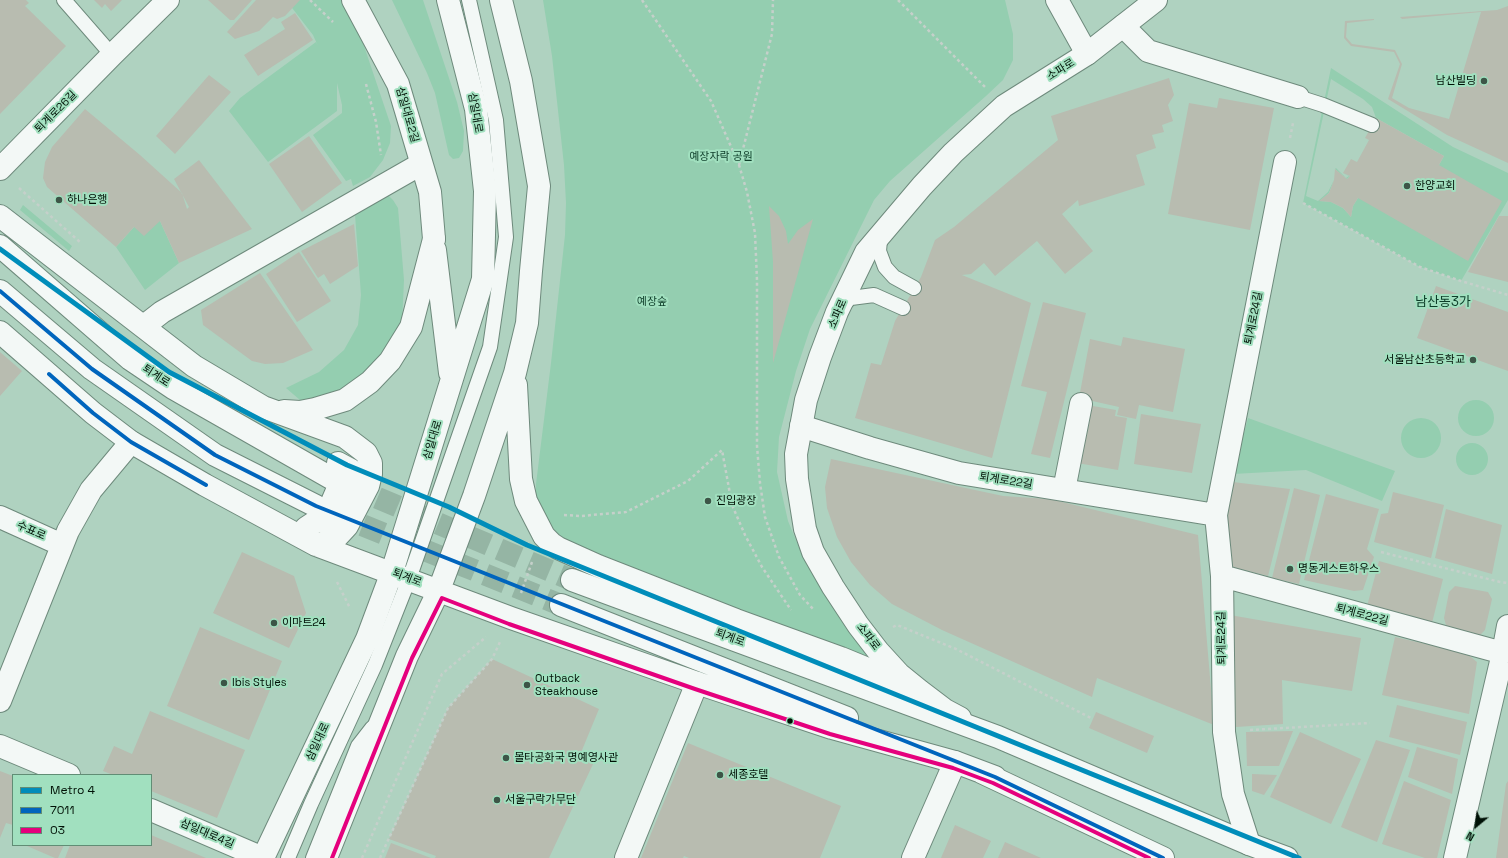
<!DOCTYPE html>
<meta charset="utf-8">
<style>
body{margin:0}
#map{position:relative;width:1508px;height:858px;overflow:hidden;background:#afd2c0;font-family:"Space Grotesk",sans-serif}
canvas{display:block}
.legend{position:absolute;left:12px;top:774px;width:140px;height:72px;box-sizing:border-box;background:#a1e0bf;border:1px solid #618d75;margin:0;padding:5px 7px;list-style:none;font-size:12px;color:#001106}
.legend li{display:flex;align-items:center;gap:8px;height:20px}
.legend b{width:20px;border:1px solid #618d75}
.north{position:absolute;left:1456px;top:806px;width:40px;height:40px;-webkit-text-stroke:3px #a1e0bf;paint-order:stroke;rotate:209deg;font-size:11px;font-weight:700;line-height:16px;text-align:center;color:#001106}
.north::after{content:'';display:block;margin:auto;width:14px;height:18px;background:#001106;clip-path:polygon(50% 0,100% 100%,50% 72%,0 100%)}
</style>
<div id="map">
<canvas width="1508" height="858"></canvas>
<ul class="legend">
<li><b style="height:5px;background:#008dba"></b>Metro 4</li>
<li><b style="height:5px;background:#0065bd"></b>7011</li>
<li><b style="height:5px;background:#e5007d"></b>03</li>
</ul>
<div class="north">N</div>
</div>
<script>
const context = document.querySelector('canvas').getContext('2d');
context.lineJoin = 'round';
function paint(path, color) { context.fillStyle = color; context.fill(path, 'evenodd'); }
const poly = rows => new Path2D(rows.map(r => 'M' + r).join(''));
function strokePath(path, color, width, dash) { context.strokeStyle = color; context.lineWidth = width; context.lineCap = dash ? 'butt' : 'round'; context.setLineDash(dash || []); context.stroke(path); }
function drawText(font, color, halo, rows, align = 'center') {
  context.font = font + ' "Space Grotesk","Noto Sans KR",sans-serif'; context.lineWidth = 4; context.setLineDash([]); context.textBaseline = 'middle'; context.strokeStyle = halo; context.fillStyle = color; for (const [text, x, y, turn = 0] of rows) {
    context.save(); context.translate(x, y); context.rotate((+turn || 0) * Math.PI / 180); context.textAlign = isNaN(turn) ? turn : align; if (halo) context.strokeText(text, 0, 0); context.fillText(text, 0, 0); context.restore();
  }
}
const green = poly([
 [286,0,342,0,361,37,391,126,390,143,383,160,370,177,353,186,351,179,346,181,313,135,342,113,342,105,337,83,337,111,268,162,229,111,240,98,316,42,318,46,313,35],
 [392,0,423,0,457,102,464,131,463,151,459,158,453,159,449,155,435,93,427,73],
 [543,0,1005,0,1013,34,1013,60,1003,80,986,96,890,181,874,200,810,329,796,371,779,437,777,472,788,521,801,552,807,565,846,628,875,661,780,629,558,541,536,499,536,484,551,363,565,235,566,203,564,165,552,56],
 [1331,68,1453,147,1508,173,1508,200,1461,281,1420,267,1303,203],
 [1331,79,1363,99,1372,107,1376,118,1365,138,1376,118,1444,156,1439,165,1358,198,1353,206,1351,217,1343,208,1331,202,1320,201,1329,193,1334,180,1335,169,1347,179,1350,176,1343,173,1349,176,1346,178,1336,168,1335,169,1334,180,1328,192,1318,201,1306,196],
 [387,194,393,200,398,208,404,280,402,323,393,348,357,386,315,402,300,400,286,388,319,372,344,350,358,325,361,295,354,201],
 [23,205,72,246,69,251,20,210],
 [160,221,179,263,145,290,116,247,134,227],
 '1458 418a18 18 0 1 1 36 0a18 18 0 1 1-36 0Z',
 '1401 438a20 20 0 1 1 40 0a20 20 0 1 1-40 0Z',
 [1248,418,1395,471,1382,501,1306,470,1233,474],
 '1456 459a16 16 0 1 1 32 0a16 16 0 1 1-32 0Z'
]);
const building = poly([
 [0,0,26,0,29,3,25,6,66,46,0,114],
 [94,0,122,0,111,11,105,4,102,8],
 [208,0,252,0,234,20,230,20],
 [256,0,300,0,285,16,277,19,273,17,259,31,235,39,227,32],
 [1508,6,1508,163,1447,135,1388,99,1400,64,1394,52,1351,46,1344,38,1345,21,1374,19,1374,20,1347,23,1346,37,1352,44,1395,50,1402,64,1392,98,1409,108,1449,119,1481,12,1402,19,1400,17,1497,10],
 [295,13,313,40,258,76,244,55,285,29,281,22],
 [209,75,231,92,175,154,156,136],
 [1169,78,1174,95,1168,105,1173,121,1162,125,1164,132,1152,135,1156,148,1136,155,1145,185,1079,206,1078,200,1062,214,1093,251,1065,274,1037,241,995,276,984,263,971,274,962,275,952,271,1031,303,992,458,855,418,871,363,881,365,895,321,921,277,935,240,954,227,1058,140,1051,116],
 [1219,98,1274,108,1250,230,1168,214,1189,103,1217,108],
 [85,109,140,155,182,193,187,209,189,207,174,179,199,160,252,229,179,263,160,221,144,236,134,227,116,247,47,187,43,178,45,162,52,147],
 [1376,118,1444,156,1439,165,1502,201,1468,261,1358,198,1353,206,1351,217,1343,208,1331,202,1319,201,1329,193,1334,180,1335,169,1347,179,1350,176,1343,173,1351,159,1357,162,1369,140,1365,138],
 [309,136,342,183,302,212,269,164],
 [769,206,779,216,786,231,788,244,798,230,813,219,773,363,773,262],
 [1499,216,1508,216,1508,282,1468,272],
 [354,224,358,266,330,284,324,274,318,278,301,251],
 [299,252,331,301,297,322,266,274],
 [260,273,313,350,283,363,265,364,252,361,203,325,201,310],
 [1436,286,1508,312,1508,371,1417,338],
 [1043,302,1086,313,1050,458,1031,454,1047,392,1021,386],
 [1123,337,1185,349,1173,412,1139,405,1136,419,1117,415,1119,407,1079,398,1090,339,1121,346],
 [0,352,22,371,0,396],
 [1087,405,1116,410,1115,416,1127,418,1118,470,1077,463],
 [1141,414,1201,424,1192,473,1134,464],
 [831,459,1003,496,1050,499,1198,535,1214,725,1097,678,1092,697,942,630,892,604,870,585,851,562,837,537,827,508,825,487],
 [1233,482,1290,489,1268,576,1228,566,1223,529],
 [1294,488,1320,495,1299,584,1272,578],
 [1393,492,1444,505,1431,558,1374,542,1381,514,1388,513],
 [1326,494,1379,509,1367,549,1374,557,1363,590,1354,591,1304,580],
 [1446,509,1502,525,1492,574,1435,558],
 [242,552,294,576,306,613,289,648,213,613],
 [1379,561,1443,579,1431,627,1366,610],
 [1455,586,1488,592,1492,599,1485,630,1479,636,1447,629,1444,618,1449,592],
 [1230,615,1361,638,1352,691,1282,680,1283,724,1236,727,1232,691],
 [200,627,282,661,249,740,167,706],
 [1395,637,1466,653,1477,662,1469,714,1382,695],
 [492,659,599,709,580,755,594,762,549,858,435,858,436,856,389,839,448,708],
 [1397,705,1467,722,1460,755,1389,737],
 [150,711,245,750,217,818,151,791,151,775,113,775,103,771,114,746,132,754],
 [1096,712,1154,736,1147,753,1089,728],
 [1293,731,1279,766,1247,766,1246,732],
 [1300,732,1361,759,1331,824,1270,797],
 [1376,740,1410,750,1377,842,1341,827],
 [688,743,841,806,820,858,689,858,684,856,683,858,641,858],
 [1417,747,1458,759,1452,794,1408,777],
 [0,771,13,776,13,825,6,823,0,838],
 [1252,774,1277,775,1264,795,1252,791],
 [1404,781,1451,800,1437,858,1425,858,1382,844],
 [1508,781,1508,858,1496,858,1506,784],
 [955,825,991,841,983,858,941,858],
 [151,835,206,858,65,858,70,845,151,845],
 [1005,842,1041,858,998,858],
 [391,843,431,858,385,858],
 [27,845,64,845,58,858,55,858,27,846]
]);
const primaryTunnel = poly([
 [347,485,572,580],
 [332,513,561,605]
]);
const path = poly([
 [310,0,333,22],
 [642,0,711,101,739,165,747,192,755,233,757,280,757,446,760,483,765,517,779,557,800,595,814,610],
 [898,0,985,87],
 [366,84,376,122,381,155],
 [1290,138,1293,123],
 [739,165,772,34,773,0],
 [19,188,81,243],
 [1303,203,1420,267,1461,281,1508,295],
 [564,515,581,516,626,512,688,481,722,450,732,505,745,535,762,567,791,610],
 [1381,552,1500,582,1508,583],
 [337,582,350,608],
 [521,593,532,562],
 [893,627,897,625,956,649,1093,719],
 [1250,730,1370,723],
 [362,858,442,674,486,637],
 [380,858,448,708,492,659,500,642]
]);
const lane = poly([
 [64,0,112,55],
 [1298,97,1323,105,1372,125],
 [882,236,880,240,879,251,885,267,894,277,914,288],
 [841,308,847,301,851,298,874,295,903,308],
 [288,858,311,804,375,665,409,579,490,347,506,237,496,120,469,0],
 [313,858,358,746,372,728]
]);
const street = poly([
 [1057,0,1087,54],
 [1123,26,1148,51,1298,97],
 [0,169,112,55,168,0],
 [144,326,162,312,421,164],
 [801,426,870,448,959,473,1216,515],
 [354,479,355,476,351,470,338,463,343,467,345,472,326,516,321,518,306,528,320,519,324,522,325,522,327,523,336,520,354,479],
 [1064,490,1081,404],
 [0,517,62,545],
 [1222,576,1503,653],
 [0,701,68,531,91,490,131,442],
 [1249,844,1233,794,1224,732,1222,576,1216,515,1285,162],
 [626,858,697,683],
 [913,858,955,762],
 [1455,858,1503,653,1508,626]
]);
const secondary = poly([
 [353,0,398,84,430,192,434,239],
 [960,718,945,710,920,691,899,674,878,651,858,625,833,587,813,552,805,529,797,479,796,454,806,400,820,357,837,312,866,252,922,186,953,153,1004,106,1087,54,1156,0],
 [0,746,69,775],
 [151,810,263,858]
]);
const primary = poly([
 [0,216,194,366,263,407,345,437,366,453,371,463,371,474,368,486,355,511,347,526,335,539,316,545],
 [0,246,130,359,173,388,331,478],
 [435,250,450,373],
 [0,291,92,369,215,455,316,506],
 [0,332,93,413,131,442,205,485,316,545,511,618,697,683,832,728,955,762,995,777],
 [516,385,521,479,526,501,544,536,552,544,558,548,598,566,736,620,841,658,875,672,917,695],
 [284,411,300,412,315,409,345,400,370,382,390,361,411,327,434,239],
 [572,580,998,737,1249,844,1287,858],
 [561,605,847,718],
 [981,772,1163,858],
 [263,858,367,639,392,572,483,279,485,191,476,109,448,0],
 [326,858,407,656,439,590,474,496,515,373,527,323,531,271,539,186,521,81,501,0]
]);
const bus1 = poly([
 [0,291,92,369,215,455,316,506,995,777,1163,858],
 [49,374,93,413,131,442,206,485]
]);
const bus2 = poly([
 [332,858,412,658,442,598,509,624,695,689,830,734,953,768,993,783,1149,858]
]);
const metro1 = poly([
 [0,249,169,372,347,465,449,507,527,545,1299,858]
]);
const markers = [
 [1484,81,4,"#3d5547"],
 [1407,186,4,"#3d5547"],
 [59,200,4,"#3d5547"],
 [1473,360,4,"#3d5547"],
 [708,501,4,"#3d5547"],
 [1290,569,4,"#3d5547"],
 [274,623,4,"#3d5547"],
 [224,683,4,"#3d5547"],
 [527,685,4,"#3d5547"],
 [790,721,3.5,"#001106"],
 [506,758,4,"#3d5547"],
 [720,775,4,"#3d5547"],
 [497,800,4,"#3d5547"]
];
const streetNames = [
 ["소파로",1061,70,-32],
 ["퇴계로26길",56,112,-45],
 ["삼일대로",475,113,80],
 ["삼일대로2길",407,115,74],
 ["소파로",838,314,-67],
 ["퇴계로24길",1254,318,-79],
 ["퇴계로",156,376,33],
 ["삼일대로",433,440,-73],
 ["퇴계로22길",1006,481,9],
 ["수표로",31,531,24],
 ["퇴계로",407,578,21],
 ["퇴계로22길",1362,615,15],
 ["소파로",868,637,53],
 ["퇴계로",730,638,20],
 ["퇴계로24길",1222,638,-91],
 ["삼일대로",318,742,-65],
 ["삼일대로4길",207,834,23]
];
const poiNames = [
 ["남산빌딩",1476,81,"right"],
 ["한양교회",1415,186],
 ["하나은행",67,200],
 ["서울남산초등학교",1465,360,"right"],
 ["진입광장",716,501],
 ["명동게스트하우스",1298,569],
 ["이마트24",282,623],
 ["Outback",535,679],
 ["Steakhouse",535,692],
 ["Ibis Styles",232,683],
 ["몰타공화국 명예영사관",514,758],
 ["세종호텔",728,775],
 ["서울구락가무단",505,800]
];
const parkNames = [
 ["예장자락 공원",721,157],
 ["예장숲",652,302]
];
const quarterNames = [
 ["남산동3가",1443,302]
];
paint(green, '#94ceb0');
paint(building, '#b8bcb0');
strokePath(primaryTunnel, '#95b5a4', 22, [22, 11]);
strokePath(lane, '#6e8a7c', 16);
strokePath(street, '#6e8a7c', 24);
strokePath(secondary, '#6e8a7c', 24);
strokePath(primary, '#6e8a7c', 24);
strokePath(path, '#c5d0ca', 2.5, [3, 3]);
strokePath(lane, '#f3f8f6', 14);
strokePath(street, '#f3f8f6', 22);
strokePath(secondary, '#f3f8f6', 22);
strokePath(primary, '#f3f8f6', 22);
strokePath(bus1, '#0065bd', 4);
strokePath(bus2, '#e5007d', 4);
strokePath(metro1, '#008dba', 5);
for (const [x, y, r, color] of markers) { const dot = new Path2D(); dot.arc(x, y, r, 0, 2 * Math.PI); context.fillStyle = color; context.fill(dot); strokePath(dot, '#a1e0bf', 1.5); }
drawText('11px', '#001106', '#a1e0bf', streetNames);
drawText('11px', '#001106', '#a1e0bf', poiNames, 'left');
drawText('11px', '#0e3d29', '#a1e0bf', parkNames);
drawText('13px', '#0c3d28', '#a1e0bf', quarterNames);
</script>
